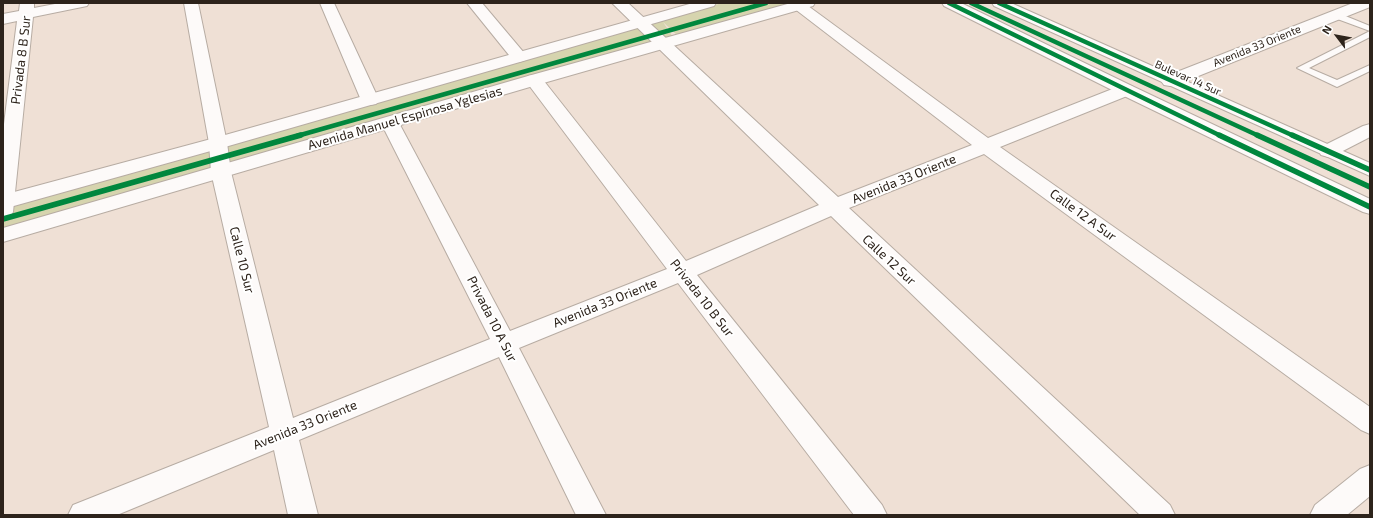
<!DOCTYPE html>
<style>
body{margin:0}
#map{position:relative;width:1373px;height:518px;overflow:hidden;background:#efe0d5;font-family:"Exo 2",sans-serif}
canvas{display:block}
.frame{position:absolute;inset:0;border:4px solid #2d231b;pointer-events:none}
.north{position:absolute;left:1317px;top:16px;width:40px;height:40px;-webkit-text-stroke:3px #fff;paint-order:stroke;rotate:302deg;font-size:11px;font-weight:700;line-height:16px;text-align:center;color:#2d231b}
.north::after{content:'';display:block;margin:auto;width:14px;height:18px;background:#2d231b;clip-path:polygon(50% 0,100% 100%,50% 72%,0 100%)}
</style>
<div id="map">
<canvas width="1373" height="518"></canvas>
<div class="frame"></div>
<div class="north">N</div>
</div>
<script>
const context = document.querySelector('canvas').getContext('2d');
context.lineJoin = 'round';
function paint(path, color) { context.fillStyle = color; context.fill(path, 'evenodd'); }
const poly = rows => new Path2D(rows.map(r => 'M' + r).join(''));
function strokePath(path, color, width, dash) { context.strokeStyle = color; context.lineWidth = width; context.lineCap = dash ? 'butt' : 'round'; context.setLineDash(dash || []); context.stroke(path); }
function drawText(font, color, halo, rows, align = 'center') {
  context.font = font + ' "Exo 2",sans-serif'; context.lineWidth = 4; context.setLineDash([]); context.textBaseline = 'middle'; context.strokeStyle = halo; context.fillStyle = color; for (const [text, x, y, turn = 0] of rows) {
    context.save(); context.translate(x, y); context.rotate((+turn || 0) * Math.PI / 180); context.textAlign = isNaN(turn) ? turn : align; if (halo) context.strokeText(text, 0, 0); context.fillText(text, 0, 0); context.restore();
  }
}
const green = poly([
 [722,3,790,3,678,36,663,22,673,37,3,228,3,208]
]);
const service = poly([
 [1332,13,1338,13,1370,26,1370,37,1309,68,1337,80,1370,65,1370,71,1337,87,1297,68,1370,31,1332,17,1331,15,1332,13]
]);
const minor = poly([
 [20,3,34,3,34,8,60,3,89,3,87,6,33,17,13,212,10,217,3,219,3,132,17,21,3,24,3,14,19,11,20,3],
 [184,3,198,3,227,143,231,172,293,418,490,339,381,123,384,119,390,118,396,119,399,123,510,331,667,269,528,84,525,80,528,76,534,75,540,76,686,261,819,205,612,3,628,3,838,197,972,145,791,6,793,3,804,3,988,138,1120,86,1126,85,1132,86,1135,90,1132,94,1000,147,1370,407,1370,434,1361,430,984,154,849,208,1170,505,1175,515,1140,515,831,216,697,275,882,505,887,515,854,515,678,283,519,348,606,515,576,515,499,357,299,440,318,515,288,515,274,450,117,515,68,515,73,505,269,427,211,172,209,143,184,3],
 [320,3,334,3,379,100,376,104,370,105,364,104,361,100,320,3],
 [467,3,482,3,525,54,527,57,525,60,519,62,513,60,467,3],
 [1353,3,1370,3,1370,7,1176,85,1170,86,1164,85,1161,81,1164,77,1353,3],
 [1370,124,1370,137,1335,155,1328,157,1321,155,1319,151,1321,147,1363,126,1370,124],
 [1370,465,1370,496,1347,515,1310,515,1315,505,1360,469,1370,465]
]);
const secondary = poly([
 [693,3,716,3,714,6,225,147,3,209,3,195,211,139,693,3],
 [791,3,815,3,813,6,540,84,3,242,3,228,528,76,791,3],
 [942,3,961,3,1132,86,1370,199,1370,214,1363,212,1120,94,944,6,942,3],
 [992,3,1011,3,1370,163,1370,176,994,6,992,3]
]);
const cyclewayFar1 = poly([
 [949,3,1221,136],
 [971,3,1259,136],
 [999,3,1294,136],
 [297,136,766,3]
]);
const cycleway = poly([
 [1219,135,1370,207],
 [1257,135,1370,187],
 [1292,135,1370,170],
 [3,219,301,135]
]);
const farStreetnames = [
 ["Avenida 33 Oriente",1257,46,-22],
 ["Bulevar 14 Sur",1188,78,24]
];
const streetNames = [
 ["Privada 8 B Sur",21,60,-83],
 ["Avenida Manuel Espinosa Yglesias",405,118,-16],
 ["Avenida 33 Oriente",904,179,-22],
 ["Calle 12 A Sur",1083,215,36],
 ["Calle 10 Sur",242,260,76],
 ["Calle 12 Sur",889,260,43],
 ["Privada 10 B Sur",702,298,52],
 ["Avenida 33 Oriente",605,303,-22],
 ["Privada 10 A Sur",492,319,63],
 ["Avenida 33 Oriente",305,425,-22]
];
paint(green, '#d6d4ae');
strokePath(service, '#b7aca3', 2);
strokePath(minor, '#b7aca3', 2);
strokePath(secondary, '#b7aca3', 2);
paint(service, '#fdfaf9');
paint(minor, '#fdfaf9');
paint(secondary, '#fdfaf9');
strokePath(cyclewayFar1, '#00873e', 4.5);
strokePath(cycleway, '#00873e', 5.5);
drawText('11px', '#2d231b', '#fff', farStreetnames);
drawText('13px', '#2d231b', '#fff', streetNames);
</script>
